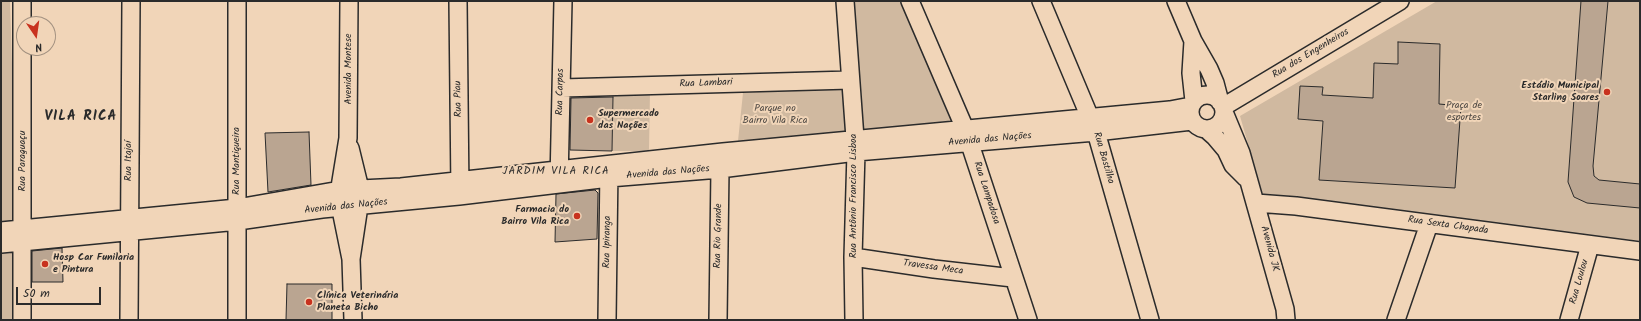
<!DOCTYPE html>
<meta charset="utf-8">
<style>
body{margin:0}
#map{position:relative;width:1641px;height:321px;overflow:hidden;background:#f1d5b8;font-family:Kalam,sans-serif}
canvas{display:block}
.frame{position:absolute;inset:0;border:2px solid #2b2b2b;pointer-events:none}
.north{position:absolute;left:16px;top:16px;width:40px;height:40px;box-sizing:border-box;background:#f1d5b8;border:1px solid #a29180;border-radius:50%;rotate:167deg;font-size:11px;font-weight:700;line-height:16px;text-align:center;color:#2b2b2b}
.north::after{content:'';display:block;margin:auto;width:14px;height:18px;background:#c8321e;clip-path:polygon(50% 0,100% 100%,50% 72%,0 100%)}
.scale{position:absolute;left:16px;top:287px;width:85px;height:18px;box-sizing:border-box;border:2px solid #2b2b2b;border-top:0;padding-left:5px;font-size:12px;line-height:14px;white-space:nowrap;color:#2b2b2b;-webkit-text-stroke:3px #f1d5b8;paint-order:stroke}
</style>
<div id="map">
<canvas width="1641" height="321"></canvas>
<div class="frame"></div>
<div class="north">N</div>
<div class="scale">50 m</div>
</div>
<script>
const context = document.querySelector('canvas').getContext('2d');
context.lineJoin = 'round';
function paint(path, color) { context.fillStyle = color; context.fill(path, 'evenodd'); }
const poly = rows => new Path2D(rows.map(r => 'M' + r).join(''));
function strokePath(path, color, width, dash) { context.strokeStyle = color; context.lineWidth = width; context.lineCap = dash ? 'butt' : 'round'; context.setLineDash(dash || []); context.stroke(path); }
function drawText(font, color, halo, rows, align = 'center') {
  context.font = font + ' Kalam,sans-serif'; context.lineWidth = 4; context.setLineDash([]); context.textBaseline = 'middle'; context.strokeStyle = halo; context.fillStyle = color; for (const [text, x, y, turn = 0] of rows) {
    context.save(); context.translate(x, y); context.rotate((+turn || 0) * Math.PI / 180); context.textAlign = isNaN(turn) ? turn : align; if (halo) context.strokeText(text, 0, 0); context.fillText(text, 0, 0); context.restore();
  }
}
const green = poly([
 [1,1,10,1,17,224,1,226],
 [853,1,900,1,954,123,860,132],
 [1437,1,1640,1,1640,241,1263,196,1240,116],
 [844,86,847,132,738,141,743,93],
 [613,91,650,92,649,151,612,151],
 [16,248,15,320,1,320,1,250]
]);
const building = poly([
 [1581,1,1608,1,1593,166,1594,176,1599,180,1640,184,1640,208,1587,203,1574,197,1568,182,1581,1],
 [1398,42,1440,44,1439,104,1461,106,1455,188,1319,180,1323,121,1298,119,1300,86,1323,87,1322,95,1373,98,1374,63,1398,64,1398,42],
 [613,97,612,151,570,150,571,98,613,97],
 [309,132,311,185,268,192,265,133,309,132],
 [595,190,598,193,597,239,555,242,556,194,595,190],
 [62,248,63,282,32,282,32,251,62,248],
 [287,284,332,284,332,320,286,320,287,284]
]);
const minor = poly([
 [22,1,22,320],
 [237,1,237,320],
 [349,1,348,138,340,187,339,200,351,259],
 [458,1,460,193],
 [845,1,856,152,853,257,854,320],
 [910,1,965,129,1028,320],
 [1041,1,1096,132,1150,320],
 [1176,1,1193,41,1209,69,1215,83,1220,102],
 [1193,41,1191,73,1194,101],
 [562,88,850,80],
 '1190 112a17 17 0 1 1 34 0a17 17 0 1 1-34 0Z',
 [1223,107,1400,1],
 [1224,112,1241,153,1285,309,1286,320],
 [1206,129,1215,137,1226,150,1233,165,1246,178],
 [350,148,360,189,359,206,351,259,353,320],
 [559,181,563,1],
 [1256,203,1296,206,1640,251],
 [1,231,237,208,340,190,401,187,723,152,1170,110,1191,106],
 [1,244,238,221,322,209,459,196,609,178,720,169,856,152,1096,132,1192,121],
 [853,257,934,269,1013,278],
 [129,320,131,1],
 [607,320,609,168],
 [718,320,720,169,722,158],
 [1396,320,1429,224],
 [1569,320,1590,245]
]);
const markers = [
 [1607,92,4,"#c8321e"],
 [590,120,4,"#c8321e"],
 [577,216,4,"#c8321e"],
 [45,264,4,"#c8321e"],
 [309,302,4,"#c8321e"]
];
const streetNames = [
 ["Rua dos Engenheiros",1311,54,-31],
 ["Avenida Montese",349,69,-90],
 ["Rua Lambari",706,84,-2],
 ["Rua Carpas",561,92,-89],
 ["Rua Piau",459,99,-91],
 ["Avenida das Nações",990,140,-5],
 ["Rua Bastilha",1103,158,74],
 ["Rua Paraguaçu",23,161,-90],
 ["Rua Itajaí",129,161,-90],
 ["Rua Mantiqueira",237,161,-90],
 ["Avenida das Nações",668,173,-5],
 ["Rua Lampadosa",986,193,72],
 ["Rua Antônio Francisco Lisboa",854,196,-90],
 ["Avenida das Nações",346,207,-6],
 ["Rua Sexta Chapada",1448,226,8],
 ["Rua Rio Grande",719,236,-89],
 ["Rua Ipiranga",608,242,-89],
 ["Avenida JK",1269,249,75],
 ["Travessa Meca",933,268,8],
 ["Rua Loulou",1580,282,-74]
];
const poiNames = [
 ["Estádio Municipal",1599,86,"right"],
 ["Starling Soares",1599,98,"right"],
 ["Supermercado",598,114],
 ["das Nações",598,126],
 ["Farmacia do",569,210,"right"],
 ["Bairro Vila Rica",569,222,"right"],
 ["Hosp Car Funilaria",53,258],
 ["e Pintura",53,270],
 ["Clínica Veterinária",317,296],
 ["Planeta Bicho",317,308]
];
const parkNames = [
 ["Praça de",1464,106],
 ["esportes",1464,118],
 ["Parque no",775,109],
 ["Bairro Vila Rica",775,121]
];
const neighbourhoodNames = [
 ["JARDIM VILA RICA",556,172]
];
const districtNames = [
 ["VILA RICA",81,118]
];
paint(green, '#d0b9a0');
paint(building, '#baa591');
strokePath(building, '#2b2b2b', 1);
strokePath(minor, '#2b2b2b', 20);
strokePath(minor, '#f1d5b8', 17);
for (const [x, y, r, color] of markers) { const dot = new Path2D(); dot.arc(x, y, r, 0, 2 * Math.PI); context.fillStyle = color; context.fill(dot); strokePath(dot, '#f1d5b8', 1.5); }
drawText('10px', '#2b2b2b', '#f1d5b8', streetNames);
drawText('bold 10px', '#2b2b2b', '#f1d5b8', poiNames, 'left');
drawText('10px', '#4c4742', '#f1d5b8', parkNames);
context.letterSpacing = '1px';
drawText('11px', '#2b2b2b', '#f1d5b8', neighbourhoodNames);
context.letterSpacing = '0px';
context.letterSpacing = '1px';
drawText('bold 14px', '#2b2b2b', '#f1d5b8', districtNames);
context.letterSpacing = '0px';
</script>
